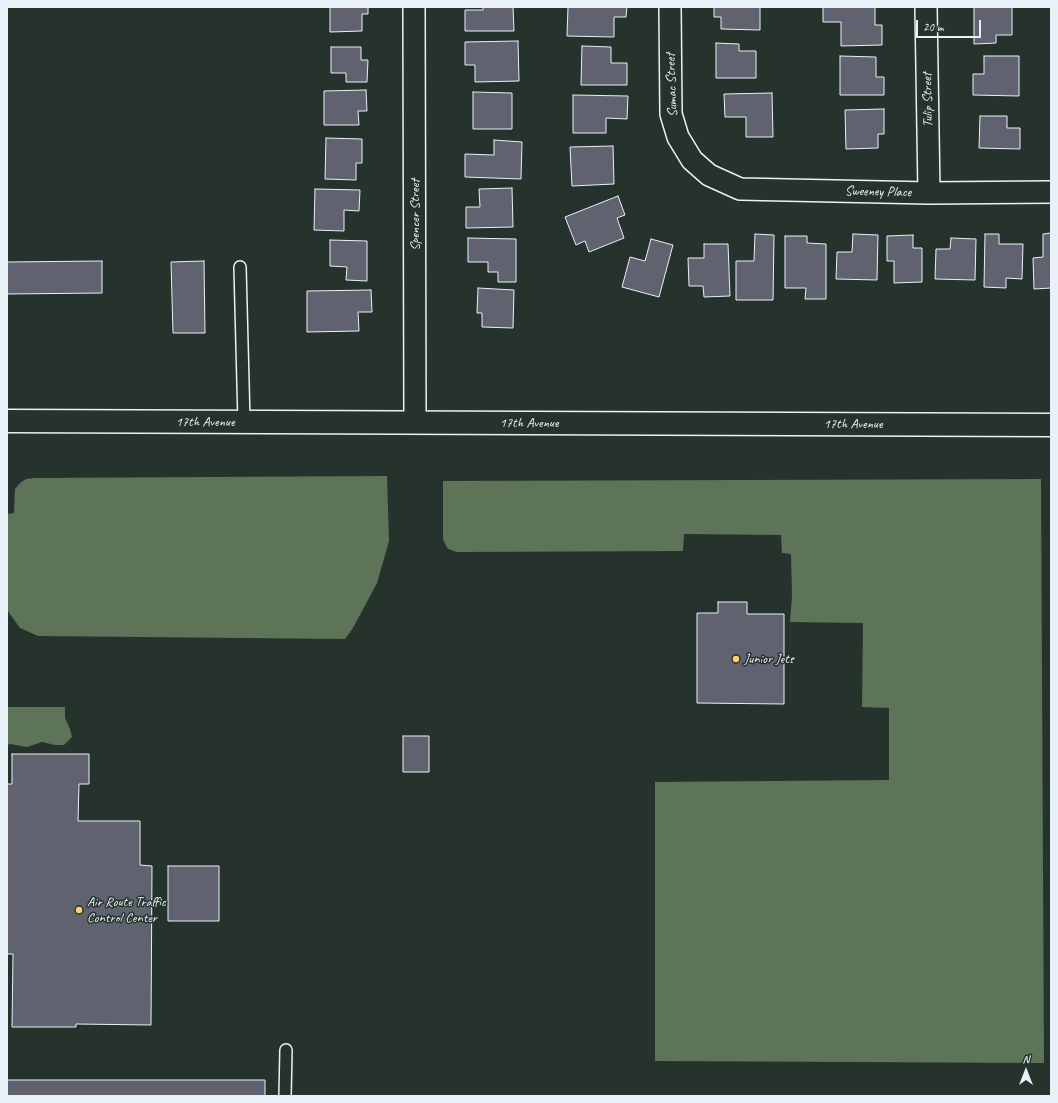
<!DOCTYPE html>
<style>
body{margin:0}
#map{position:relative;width:1058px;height:1103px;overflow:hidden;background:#26332d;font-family:Caveat,sans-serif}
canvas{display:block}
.frame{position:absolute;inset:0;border:8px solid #e8f1f8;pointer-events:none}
.north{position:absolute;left:1006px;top:1051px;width:40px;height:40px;-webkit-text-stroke:3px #26332d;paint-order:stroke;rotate:0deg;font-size:11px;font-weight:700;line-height:16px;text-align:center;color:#e8f1f8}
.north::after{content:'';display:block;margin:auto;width:14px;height:18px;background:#e8f1f8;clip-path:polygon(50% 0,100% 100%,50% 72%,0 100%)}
.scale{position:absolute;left:916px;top:20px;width:65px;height:18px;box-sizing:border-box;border:2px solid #e8f1f8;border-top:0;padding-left:5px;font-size:12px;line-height:14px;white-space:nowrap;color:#e8f1f8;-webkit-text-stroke:3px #26332d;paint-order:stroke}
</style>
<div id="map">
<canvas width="1058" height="1103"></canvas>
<div class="frame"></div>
<div class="north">N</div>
<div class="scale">20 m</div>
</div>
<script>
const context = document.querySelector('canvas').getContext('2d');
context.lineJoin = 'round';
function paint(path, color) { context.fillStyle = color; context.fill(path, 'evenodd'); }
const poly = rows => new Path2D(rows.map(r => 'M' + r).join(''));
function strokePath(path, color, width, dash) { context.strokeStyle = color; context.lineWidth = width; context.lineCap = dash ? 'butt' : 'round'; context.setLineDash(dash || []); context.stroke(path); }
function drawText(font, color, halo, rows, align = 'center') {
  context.font = font + ' Caveat,sans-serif'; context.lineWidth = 3; context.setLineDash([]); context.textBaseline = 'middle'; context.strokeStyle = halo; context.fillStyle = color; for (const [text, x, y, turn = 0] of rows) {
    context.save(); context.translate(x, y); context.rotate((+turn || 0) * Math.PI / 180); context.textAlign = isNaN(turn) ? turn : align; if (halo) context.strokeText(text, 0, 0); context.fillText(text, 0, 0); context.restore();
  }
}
const green = poly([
 [387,476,389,541,377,583,353,628,345,639,38,636,20,628,7,610,7,514,14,513,15,489,20,483,26,479,34,478],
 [1041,479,1044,1063,655,1061,655,782,889,780,889,708,862,707,863,623,790,622,792,596,791,554,782,553,781,535,684,534,683,551,457,552,448,549,445,544,443,539,443,481],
 [7,707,65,707,65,718,70,729,72,737,64,745,55,745,42,742,27,747,10,744,7,745]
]);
const building = poly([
 [330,7,368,7,368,14,362,14,362,31,330,32,330,7],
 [483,7,513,7,514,31,465,31,465,10,483,10,483,7],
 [568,7,627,7,626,17,614,17,614,37,567,36,568,7],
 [714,7,760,7,760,30,721,29,721,17,714,17,714,7],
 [823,7,875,7,875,25,882,25,882,45,841,46,841,22,823,22,823,7],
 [974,7,1012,7,1012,35,996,35,996,43,974,44,974,7],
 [518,41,519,81,475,82,475,65,465,65,465,42,518,41],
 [716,43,739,44,739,51,756,51,756,78,716,78,716,43],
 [582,46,611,47,611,63,627,63,627,85,581,85,582,46],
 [331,47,361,47,361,60,368,60,367,82,346,82,346,73,331,73,331,47],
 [840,56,876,57,876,77,884,77,884,95,840,95,840,56],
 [984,56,1019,56,1019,96,973,95,973,74,984,74,984,56],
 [366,90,367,111,358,111,359,125,324,125,324,91,366,90],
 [473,92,512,93,512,129,473,129,473,92],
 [772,93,773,137,746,137,746,117,725,117,724,94,772,93],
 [573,95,628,96,627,119,606,118,606,133,573,133,573,95],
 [884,109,884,134,878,134,878,148,846,149,845,110,884,109],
 [980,116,1007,116,1007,128,1020,128,1020,149,979,148,980,116],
 [326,138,362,139,362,163,356,163,356,180,325,179,326,138],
 [494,140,522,142,521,179,465,177,465,154,494,155,494,140],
 [613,146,614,184,572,186,570,147,613,146],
 [512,188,513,227,466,228,466,207,480,207,479,189,512,188],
 [315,189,360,190,359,211,344,210,344,231,314,230,315,189],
 [618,196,625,215,617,218,624,238,589,252,585,241,576,245,565,217,618,196],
 [1051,233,1051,288,1034,289,1033,258,1043,257,1043,234,1051,233],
 [755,234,774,235,773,300,736,300,736,261,754,261,755,234],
 [853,234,878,235,877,280,836,279,837,252,852,252,853,234],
 [985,234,999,234,999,244,1023,244,1022,279,1006,278,1006,288,984,287,985,234],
 [913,235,913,248,922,248,922,282,894,283,894,261,887,261,887,236,913,235],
 [785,236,807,236,807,243,826,244,826,299,805,299,806,288,785,288,785,236],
 [468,238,516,239,516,282,498,282,498,272,488,272,488,262,468,262,468,238],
 [951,238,976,239,975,280,935,279,936,249,950,249,951,238],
 [651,239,673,245,659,297,622,287,630,257,645,261,651,239],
 [330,240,367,241,367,281,346,280,347,267,330,266,330,240],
 [704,244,728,244,730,296,704,297,703,286,689,286,688,258,704,258,704,244],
 [102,261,102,293,7,294,7,262,102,261],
 [204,261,205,333,173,333,171,262,204,261],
 [478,288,514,290,513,328,482,327,482,313,477,313,478,288],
 [371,290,372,312,358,312,359,331,307,332,307,291,371,290],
 [718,602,747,602,747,614,784,614,784,704,697,703,697,613,718,613,718,602],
 [403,736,429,736,429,772,403,772,403,736],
 [12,754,89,754,89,784,79,784,78,821,140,821,140,865,152,866,151,1025,76,1024,76,1027,12,1027,13,954,7,954,7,784,12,784,12,754],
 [168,866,219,866,219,921,168,921,168,866],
 [7,1080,265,1080,265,1096,7,1096,7,1080]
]);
const service = poly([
 [240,267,244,422],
 [285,1096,286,1050]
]);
const minor = poly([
 [414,7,415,422],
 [670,7,671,114,678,137,692,160,709,175,740,189,929,193,1051,192],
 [926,7,929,193]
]);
const secondary = poly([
 [7,421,1051,425]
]);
const markers = [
 [736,659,4,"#ffd166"],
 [79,910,4,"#ffd166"]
];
const streetNames = [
 ["Sumac Street",672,85,-92],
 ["Tulip Street",928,100,-91],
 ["Sweeney Place",878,192,1],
 ["Spencer Street",415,215,-90],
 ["17th Avenue",205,422],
 ["17th Avenue",529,423],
 ["17th Avenue",853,424]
];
const poiNames = [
 ["Junior Jets",744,659],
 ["Air Route Traffic",87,902],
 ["Control Center",87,918]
];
paint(green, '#5d7458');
paint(building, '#616270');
strokePath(building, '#e8f1f8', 1);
strokePath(service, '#e8f1f8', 14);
strokePath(minor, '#e8f1f8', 24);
strokePath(secondary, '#e8f1f8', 25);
strokePath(service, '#26332d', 11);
strokePath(minor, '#26332d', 21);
strokePath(secondary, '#26332d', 22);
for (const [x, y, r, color] of markers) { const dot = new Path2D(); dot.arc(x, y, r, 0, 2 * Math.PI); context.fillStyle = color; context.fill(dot); strokePath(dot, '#26332d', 1.5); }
drawText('14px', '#e8f1f8', '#26332d', streetNames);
drawText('14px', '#e8f1f8', '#26332d', poiNames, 'left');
</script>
